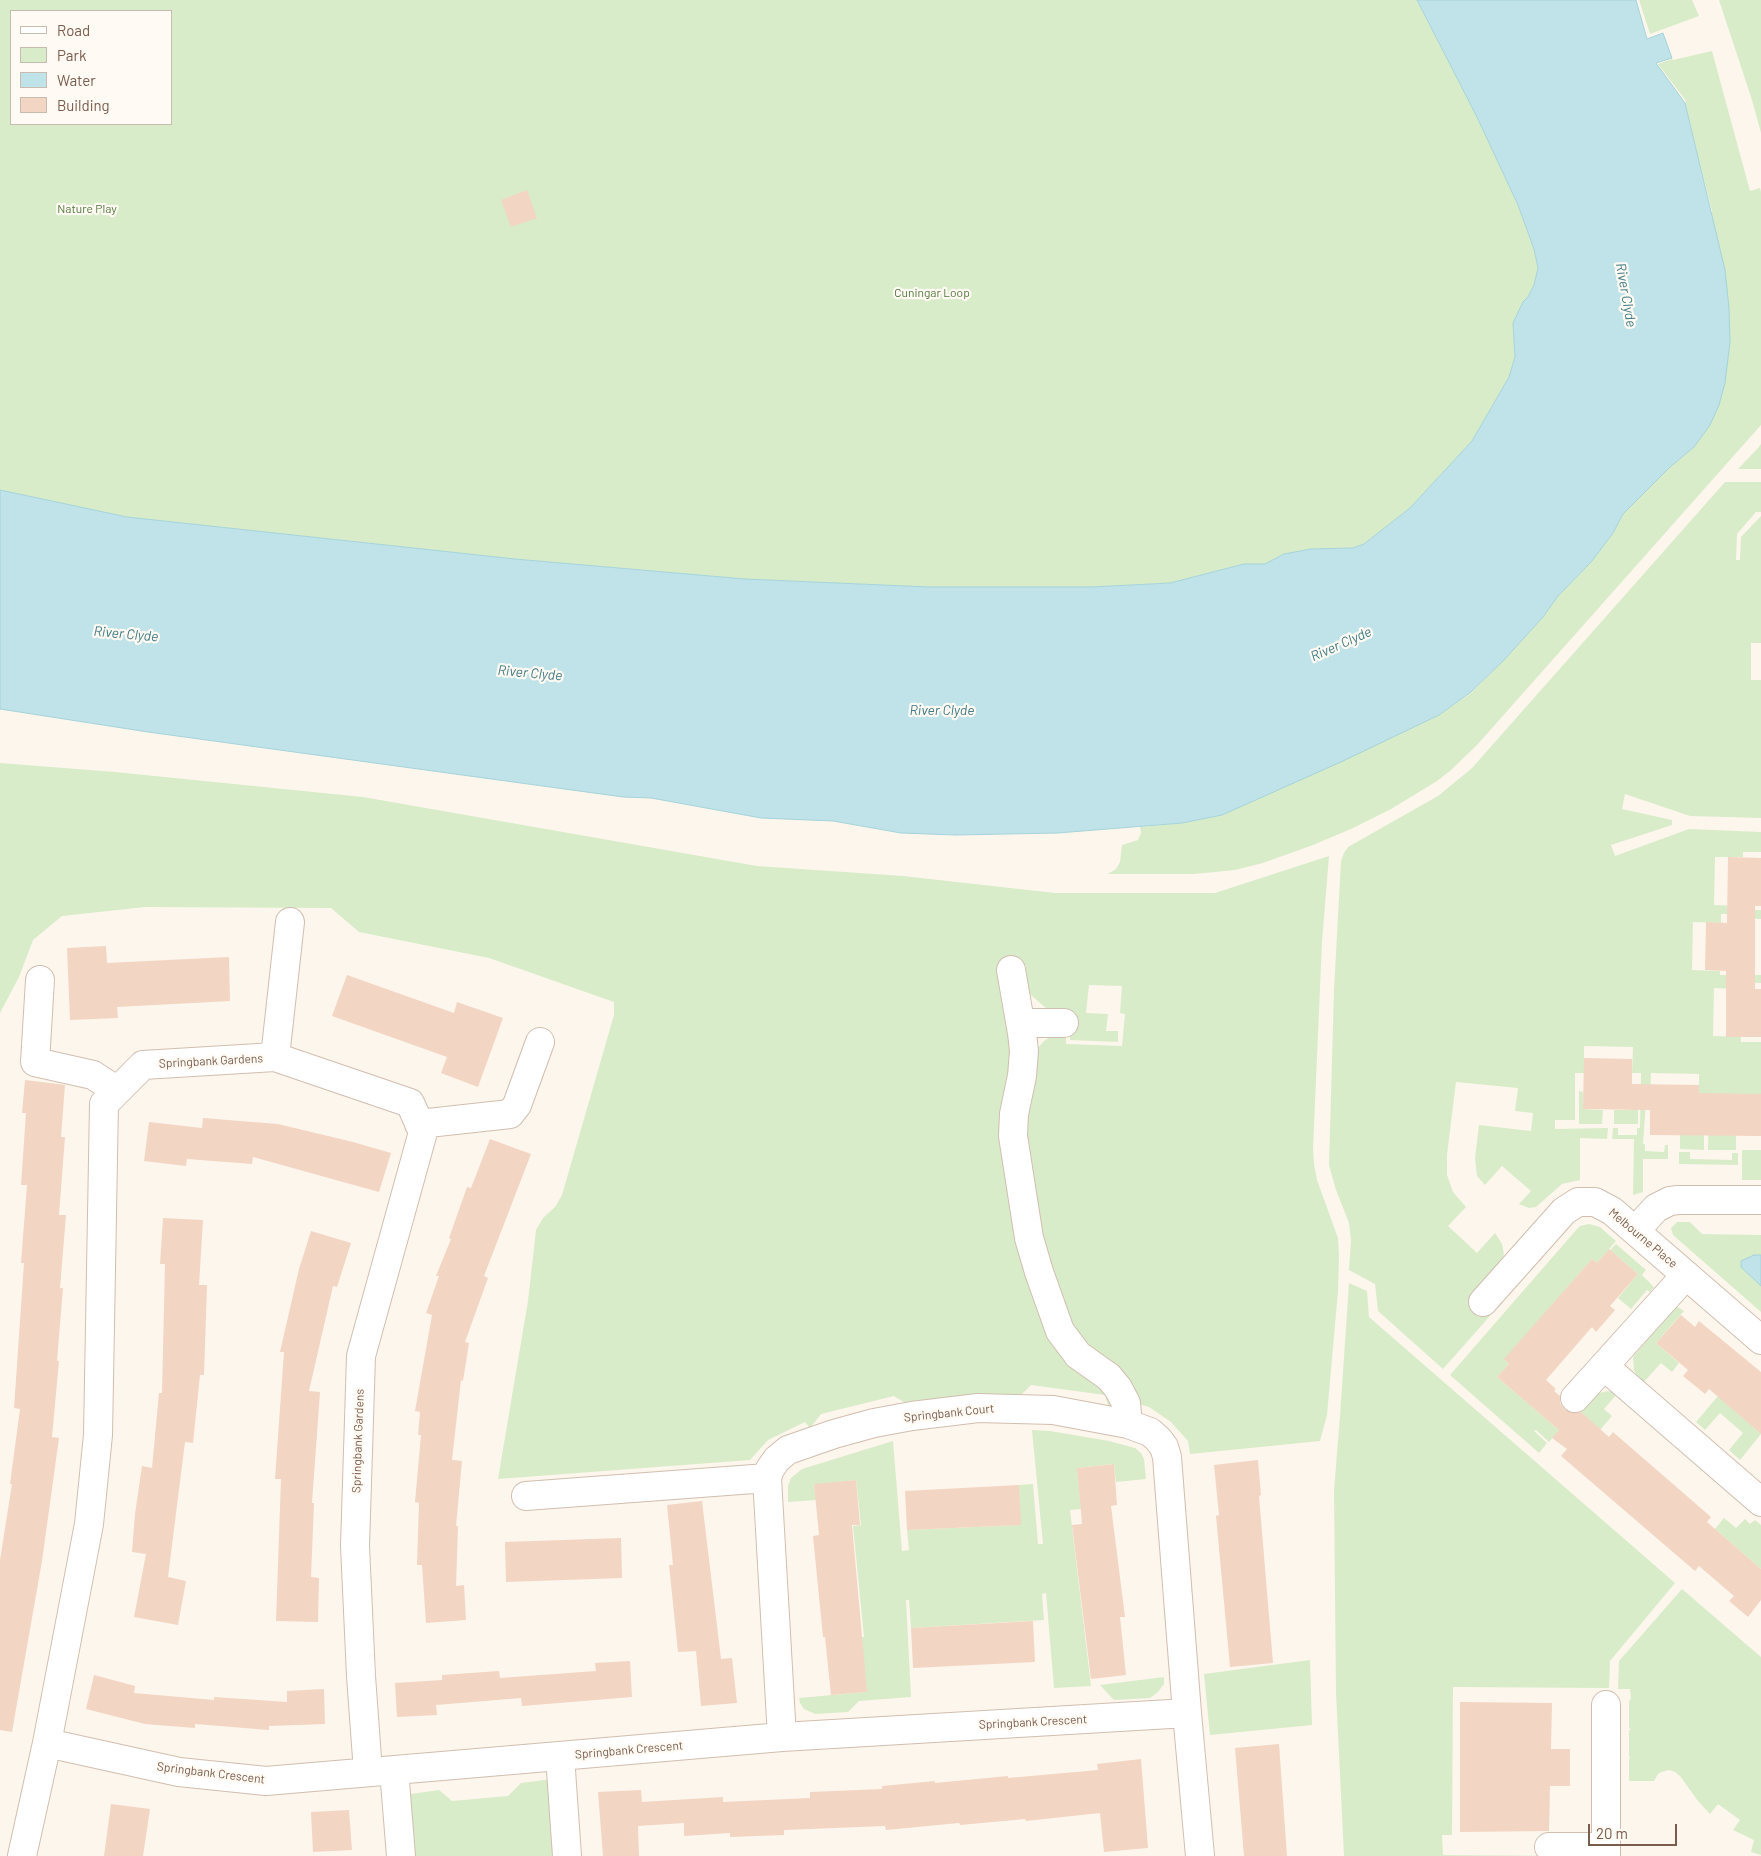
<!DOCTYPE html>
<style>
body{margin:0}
#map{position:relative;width:1761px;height:1856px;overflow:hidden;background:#fdf6ec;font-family:Barlow,sans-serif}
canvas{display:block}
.legend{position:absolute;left:10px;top:10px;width:162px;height:115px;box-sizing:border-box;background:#fffaf3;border:1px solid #cabbb1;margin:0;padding:6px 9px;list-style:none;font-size:15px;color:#7a5c4d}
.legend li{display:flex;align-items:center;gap:10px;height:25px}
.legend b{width:25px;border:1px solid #cabbb1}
.scale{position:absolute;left:1588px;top:1824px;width:89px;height:22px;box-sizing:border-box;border:2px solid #7a5c4d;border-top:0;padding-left:6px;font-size:15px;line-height:18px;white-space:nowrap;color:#7a5c4d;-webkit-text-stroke:4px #fffaf3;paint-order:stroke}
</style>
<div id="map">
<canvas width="1761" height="1856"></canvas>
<ul class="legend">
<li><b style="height:6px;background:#fff"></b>Road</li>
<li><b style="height:14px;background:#d8ecc9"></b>Park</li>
<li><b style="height:14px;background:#bfe3e8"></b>Water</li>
<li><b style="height:14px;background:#f3d5c3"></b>Building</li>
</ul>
<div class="scale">20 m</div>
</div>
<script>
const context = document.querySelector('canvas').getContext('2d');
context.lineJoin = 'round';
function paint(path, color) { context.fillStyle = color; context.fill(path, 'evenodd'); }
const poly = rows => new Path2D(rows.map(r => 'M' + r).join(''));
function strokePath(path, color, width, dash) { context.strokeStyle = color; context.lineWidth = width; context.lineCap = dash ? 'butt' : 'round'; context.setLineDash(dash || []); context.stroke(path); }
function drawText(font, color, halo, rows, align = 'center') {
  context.font = font + ' Barlow,sans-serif'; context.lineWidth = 4.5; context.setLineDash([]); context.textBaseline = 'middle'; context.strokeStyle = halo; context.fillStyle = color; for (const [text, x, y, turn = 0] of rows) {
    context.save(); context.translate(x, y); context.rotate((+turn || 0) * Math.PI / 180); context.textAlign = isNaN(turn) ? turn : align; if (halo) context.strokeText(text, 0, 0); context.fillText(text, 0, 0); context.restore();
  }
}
const green = poly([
 [0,0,1417,0,1477,117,1518,205,1534,249,1538,268,1534,285,1528,297,1523,302,1513,323,1515,357,1509,377,1472,441,1410,508,1364,544,1353,548,1311,549,1284,554,1265,564,1244,564,1170,583,1092,587,999,588,929,587,745,579,515,559,127,517,0,490],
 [11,11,171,11,171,124,11,124],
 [1639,0,1692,0,1699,16,1650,34],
 [1719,0,1761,0,1761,133,1752,100],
 [1712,51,1750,191,1760,188,1761,192,1761,425,1477,745,1450,771,1437,781,1391,809,1351,829,1313,845,1263,863,1235,870,1194,874,1108,874,1116,869,1120,862,1122,845,1138,840,1141,833,1140,827,1182,823,1222,815,1439,715,1471,693,1503,661,1543,617,1558,596,1592,561,1613,533,1623,514,1670,467,1694,447,1706,430,1712,211,1693,137,1685,103,1686,101,1658,64,1672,59,1673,60],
 [1761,444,1761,469,1738,469,1758,448],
 [1725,482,1761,482,1761,512,1756,512,1737,534,1736,560,1740,560,1741,537,1761,516,1761,643,1751,643,1751,680,1761,680,1761,818,1690,816,1625,794,1622,809,1672,820,1672,825,1611,845,1615,856,1689,829,1761,832,1761,852,1743,852,1743,857,1715,857,1714,905,1742,906,1742,910,1761,910,1761,919,1739,918,1739,914,1721,914,1721,923,1693,922,1692,970,1720,971,1720,975,1761,975,1761,983,1736,983,1735,989,1714,988,1713,1036,1741,1037,1741,1042,1761,1042,1761,1094,1741,1094,1736,1110,1736,1150,1708,1150,1709,1102,1699,1101,1699,1074,1651,1073,1650,1100,1646,1101,1643,1144,1645,1144,1645,1151,1664,1152,1665,1145,1668,1145,1668,1159,1643,1159,1643,1192,1633,1195,1634,1139,1612,1139,1613,1128,1618,1128,1618,1135,1637,1135,1637,1128,1640,1128,1641,1073,1632,1073,1633,1047,1584,1046,1584,1073,1575,1073,1575,1120,1555,1120,1555,1129,1608,1128,1607,1139,1580,1138,1580,1180,1562,1184,1536,1207,1529,1208,1519,1204,1531,1191,1502,1166,1485,1185,1477,1176,1475,1158,1479,1125,1531,1131,1533,1113,1515,1111,1518,1088,1456,1082,1447,1155,1447,1175,1453,1192,1466,1207,1448,1226,1477,1253,1495,1233,1502,1244,1504,1254,1500,1265,1472,1298,1490,1316,1443,1369,1378,1311,1375,1284,1349,1270,1351,1240,1349,1223,1336,1190,1329,1165,1334,990,1341,861,1344,853,1348,847,1438,796,1472,768],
 [0,763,115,772,363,797,757,866,903,876,1055,893,1215,893,1329,856,1322,942,1313,1149,1314,1164,1317,1180,1338,1238,1339,1256,1338,1291,1327,1415,1320,1441,1190,1454,1188,1441,1171,1422,1149,1407,1139,1404,1116,1377,1079,1346,1072,1334,1037,1247,1038,1239,1025,1160,1023,1117,1031,1065,1037,1049,1044,1041,1052,1036,1066,1032,1066,1044,1122,1046,1125,1014,1120,1013,1122,986,1089,985,1086,1013,1108,1014,1106,1031,1118,1031,1118,1042,1070,1040,1070,1012,1058,1012,1047,1009,1031,995,1027,988,1025,979,1026,965,997,969,1013,1035,1015,1055,1012,1083,1003,1116,1003,1127,1022,1243,1028,1266,1042,1296,1051,1327,1058,1342,1073,1360,1108,1382,1112,1387,1113,1396,1120,1403,1109,1409,1105,1395,1031,1385,1020,1396,983,1396,907,1404,894,1396,821,1414,810,1428,805,1422,768,1440,750,1460,498,1479,528,1301,536,1230,543,1218,555,1207,562,1195,614,1015,614,1002,489,958,359,932,331,908,145,907,62,916,33,940,19,977,0,1013],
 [1579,1091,1583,1092,1583,1109,1603,1110,1602,1124,1579,1124],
 [1632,1092,1638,1092,1638,1124,1614,1124,1614,1110,1631,1110],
 [1704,1118,1704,1150,1680,1149,1680,1135],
 [1742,1150,1761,1150,1761,1180,1742,1180],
 [1679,1152,1690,1152,1690,1159,1732,1160,1732,1153,1738,1153,1738,1165,1679,1164],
 [1677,1222,1690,1222,1702,1234,1761,1235,1761,1312,1673,1235,1671,1228],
 [1589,1224,1600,1227,1616,1241,1597,1263,1592,1259,1584,1268,1505,1360,1509,1364,1497,1377,1559,1430,1549,1442,1536,1430,1534,1431,1547,1443,1539,1453,1450,1375,1577,1229,1580,1226],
 [1616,1244,1646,1270,1642,1275,1654,1287,1650,1292,1647,1290,1631,1309,1618,1298,1638,1274,1610,1250],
 [1349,1283,1367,1291,1369,1317,1675,1583,1610,1661,1609,1688,1453,1687,1452,1835,1442,1835,1443,1855,1561,1856,1344,1856,1336,1693,1334,1491,1340,1416],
 [1676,1306,1684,1311,1656,1343,1679,1363,1672,1372,1661,1363,1643,1383,1639,1379,1634,1370,1633,1357],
 [1609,1391,1617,1394,1604,1409,1612,1416,1600,1430,1579,1410,1599,1393],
 [1718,1396,1761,1434,1740,1460,1729,1450,1743,1433,1720,1413,1705,1430,1696,1422],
 [1032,1430,1050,1431,1109,1441,1135,1448,1141,1453,1144,1459,1146,1479,1116,1482,1114,1464,1077,1468,1081,1509,1070,1510,1091,1686,1054,1688,1046,1593,1042,1594,1044,1620,911,1628,909,1600,906,1600,911,1697,859,1701,848,1712,815,1714,804,1709,800,1703,799,1698,866,1692,861,1637,864,1637,853,1526,861,1525,856,1480,814,1485,816,1500,788,1502,788,1486,791,1478,802,1469,893,1441,902,1551,909,1550,907,1530,1020,1525,1019,1485,1033,1484,1038,1544,1043,1544],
 [1724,1518,1736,1528,1745,1519,1750,1524,1755,1520,1761,1525,1761,1569,1715,1529],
 [1682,1589,1761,1657,1761,1855,1751,1852,1754,1840,1733,1830,1740,1820,1718,1804,1710,1814,1698,1801,1680,1776,1675,1772,1669,1770,1661,1772,1658,1774,1654,1781,1630,1781,1629,1780,1629,1759,1630,1757,1629,1756,1629,1730,1631,1730,1629,1727,1629,1701,1631,1699,1630,1689,1618,1689,1619,1661],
 [1310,1660,1312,1725,1210,1735,1204,1674],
 [1164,1677,1164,1684,1158,1692,1150,1698,1114,1700,1100,1685],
 [552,1779,556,1856,411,1856,404,1795,439,1790,452,1801,508,1796,521,1783]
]);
const water = poly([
 [1417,0,1636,0,1647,39,1663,33,1672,58,1656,63,1685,103,1725,270,1729,308,1730,342,1725,383,1719,405,1710,425,1694,447,1670,467,1623,514,1613,533,1592,561,1558,596,1543,617,1503,661,1471,692,1439,715,1343,761,1222,815,1182,823,1058,833,956,835,901,833,833,821,761,818,651,798,623,797,148,732,0,709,0,490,127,517,515,559,745,579,929,587,1092,587,1170,583,1244,564,1265,564,1284,554,1311,549,1353,548,1364,544,1410,508,1472,441,1509,377,1515,357,1513,323,1523,302,1528,297,1534,285,1538,268,1534,249,1518,205,1477,117,1417,0],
 [1754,1255,1761,1255,1761,1286,1741,1267,1741,1261,1754,1255]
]);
const building = poly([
 [527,190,537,218,511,227,501,200],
 [1728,857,1761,858,1761,906,1755,906,1755,989,1761,989,1761,1037,1726,1037,1726,971,1705,970,1706,922,1727,923],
 [106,946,107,963,229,957,230,1001,117,1007,118,1018,70,1020,67,948],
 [347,975,454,1013,457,1002,503,1018,478,1087,441,1073,447,1057,332,1016],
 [1584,1058,1632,1059,1632,1084,1699,1085,1699,1093,1761,1094,1761,1136,1650,1135,1650,1110,1583,1109],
 [25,1080,65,1085,61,1137,65,1137,59,1215,66,1215,60,1288,63,1288,57,1361,59,1361,52,1437,59,1438,42,1561,12,1732,0,1730,0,1560,12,1484,10,1484,20,1409,14,1408,24,1263,21,1263,27,1185,21,1185,26,1113,22,1113],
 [203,1118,278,1124,353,1142,391,1153,379,1192,253,1157,252,1164,187,1159,186,1166,144,1161,149,1122,202,1128],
 [490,1139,531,1154,484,1276,488,1278,465,1342,469,1343,463,1381,461,1380,452,1460,462,1461,456,1526,458,1526,456,1586,464,1585,466,1620,426,1623,422,1565,417,1565,419,1503,415,1502,421,1435,418,1435,420,1412,415,1411,432,1315,426,1313,439,1276,436,1276,451,1239,449,1238,467,1187,471,1188],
 [163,1218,203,1220,199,1285,207,1285,204,1375,200,1375,193,1443,185,1442,168,1577,186,1581,178,1625,134,1617,146,1554,132,1552,135,1514,142,1466,152,1468,159,1393,162,1393,165,1264,160,1264],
 [311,1231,351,1243,337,1287,333,1286,309,1391,320,1392,312,1503,314,1503,311,1577,319,1578,318,1622,276,1621,281,1479,275,1479,284,1352,280,1352,299,1269],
 [1609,1249,1638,1274,1610,1306,1615,1310,1596,1332,1592,1327,1546,1380,1556,1389,1554,1391,1560,1396,1560,1403,1565,1410,1572,1413,1581,1412,1609,1437,1613,1432,1711,1517,1707,1522,1761,1569,1761,1600,1748,1617,1729,1601,1734,1596,1699,1566,1695,1571,1561,1456,1567,1449,1552,1438,1559,1430,1497,1377,1509,1364,1504,1359,1592,1259,1597,1263],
 [1681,1315,1695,1327,1699,1321,1761,1372,1761,1434,1709,1389,1705,1394,1683,1376,1688,1370,1656,1343],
 [1258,1460,1261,1495,1259,1496,1273,1663,1230,1667,1216,1516,1219,1515,1214,1465],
 [1114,1464,1117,1505,1111,1506,1125,1617,1120,1617,1126,1675,1091,1679,1072,1525,1082,1524,1077,1468],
 [856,1480,860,1525,852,1525,867,1692,831,1695,825,1637,823,1637,813,1536,819,1535,814,1484],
 [1019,1485,1021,1525,907,1530,905,1491],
 [702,1501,721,1659,732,1658,737,1703,701,1706,696,1651,678,1652,669,1565,673,1565,667,1505],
 [621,1538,622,1578,506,1582,505,1542],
 [1033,1621,1035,1662,913,1668,911,1628],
 [630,1661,632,1697,522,1706,521,1698,436,1705,437,1715,397,1717,395,1683,442,1680,442,1675,499,1671,500,1678,596,1671,595,1663],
 [94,1675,135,1686,134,1693,214,1700,214,1697,287,1702,287,1691,324,1689,325,1724,269,1726,269,1730,195,1724,195,1728,145,1724,86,1709],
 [1460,1702,1552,1703,1551,1749,1570,1749,1570,1786,1550,1786,1549,1831,1460,1832],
 [1279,1744,1287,1856,1244,1856,1235,1748],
 [1141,1759,1148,1848,1104,1852,1100,1813,1026,1821,1025,1819,960,1825,959,1823,886,1830,885,1826,784,1830,784,1835,730,1837,730,1833,684,1836,684,1823,638,1826,639,1856,603,1856,598,1792,641,1790,642,1802,723,1797,723,1802,810,1798,810,1792,882,1789,882,1786,935,1781,935,1783,1008,1776,1008,1778,1098,1770,1097,1764],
 [111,1804,150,1809,143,1856,104,1856],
 [349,1810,352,1850,313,1852,311,1812]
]);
const minor = poly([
 [1011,970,1022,1033,1024,1051,1022,1076,1014,1114,1013,1136,1029,1238,1039,1272,1060,1331,1078,1355,1109,1377,1118,1388,1126,1403,1128,1424],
 [40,980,35,1062,93,1075,116,1090],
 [1021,1023,1064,1023],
 [275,1057,290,922],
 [419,1124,510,1114,517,1105,540,1042],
 [1635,1231,1656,1208,1670,1201,1678,1200,1761,1200],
 [1483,1302,1564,1211,1578,1202,1595,1202,1612,1211,1761,1340],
 [1605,1367,1761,1502],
 [1575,1398,1686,1275],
 [526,1496,767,1478],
 [782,1737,767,1478,770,1469,777,1459,788,1450,834,1434,874,1423,912,1416,978,1408,1053,1410,1128,1424,1150,1432,1158,1439,1164,1447,1167,1457,1187,1713],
 [47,1743,89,1524,98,1435,104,1104,143,1065,275,1057,410,1103,423,1132,361,1356,355,1546,361,1676,368,1772],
 [560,1756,567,1856],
 [394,1770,401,1856],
 [1549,1847,1606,1847],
 [22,1856,47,1743,179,1772,266,1781,782,1737,1187,1713,1200,1856],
 [1606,1856,1606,1705]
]);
const parkNames = [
 ["Nature Play",87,209],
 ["Cuningar Loop",932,293]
];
const streetNames = [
 ["Springbank Gardens",211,1061,-3],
 ["Melbourne Place",1643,1238,40],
 ["Springbank Court",949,1413,-6],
 ["Springbank Gardens",358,1441,-88],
 ["Springbank Crescent",1033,1722,-3],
 ["Springbank Crescent",629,1750,-5],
 ["Springbank Crescent",211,1773,7]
];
const waterNames = [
 ["River Clyde",1626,295,80],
 ["River Clyde",126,634,5],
 ["River Clyde",1341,644,-24],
 ["River Clyde",530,673,5],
 ["River Clyde",942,710]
];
paint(green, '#d8ecc9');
paint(water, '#bfe3e8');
strokePath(water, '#a5d3da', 1);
paint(building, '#f3d5c3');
strokePath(minor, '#d1beb0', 30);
strokePath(minor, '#fff', 28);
drawText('12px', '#537a41', '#fffaf3', parkNames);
drawText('12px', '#7a5c4d', '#fffaf3', streetNames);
drawText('italic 14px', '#437c86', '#fffaf3', waterNames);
</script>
